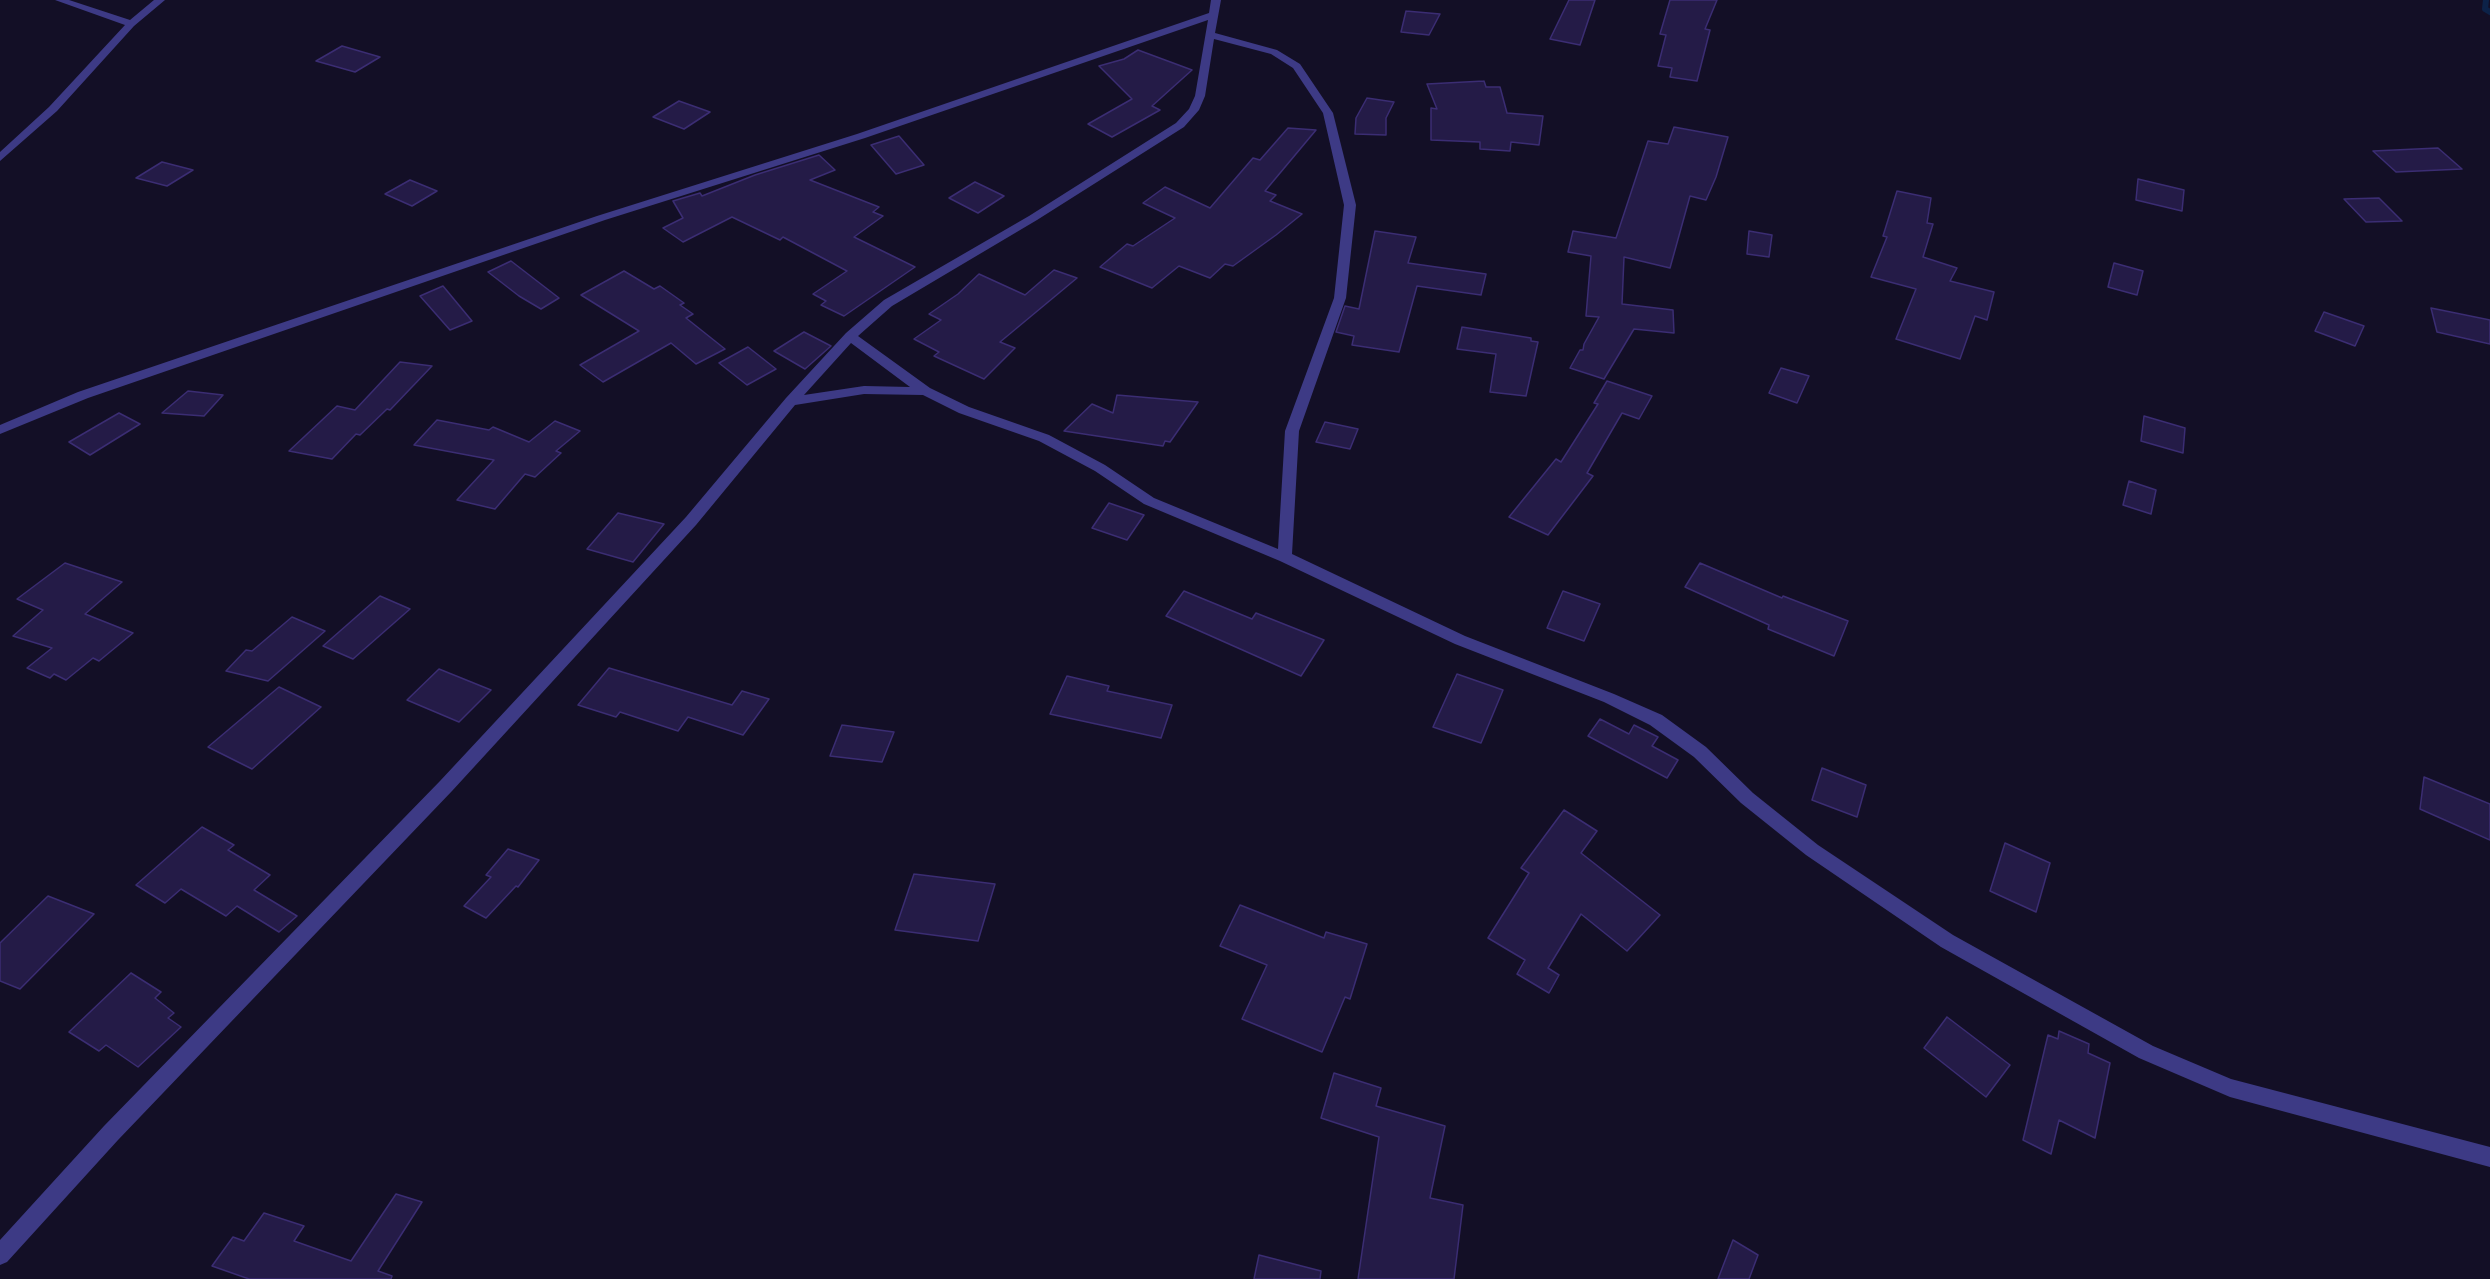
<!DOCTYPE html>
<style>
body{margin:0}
canvas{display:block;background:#130f26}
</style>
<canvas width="2490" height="1279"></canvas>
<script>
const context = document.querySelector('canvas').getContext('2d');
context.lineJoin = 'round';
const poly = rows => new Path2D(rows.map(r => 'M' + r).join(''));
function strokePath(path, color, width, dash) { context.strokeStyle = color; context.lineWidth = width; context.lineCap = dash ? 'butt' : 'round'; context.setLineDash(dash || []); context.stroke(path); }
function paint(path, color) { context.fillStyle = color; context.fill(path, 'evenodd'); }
const stream = poly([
 [2486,0,2485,9,2490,12]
]);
const building = poly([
 [1569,0,1595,0,1580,45,1550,39,1569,0],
 [1670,0,1717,0,1705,29,1710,30,1697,81,1670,77,1672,68,1658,66,1666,35,1660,34,1670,0],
 [1406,11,1440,14,1429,35,1401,32,1406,11],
 [342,46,380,57,355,72,316,61,342,46],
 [1138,50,1192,70,1152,106,1160,110,1112,137,1088,124,1132,99,1099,66,1124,59,1138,50],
 [1484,81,1486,87,1500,87,1507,113,1543,116,1539,145,1511,142,1510,151,1480,149,1480,142,1431,140,1431,108,1437,109,1427,84,1484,81],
 [1367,98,1394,102,1386,118,1386,135,1355,134,1356,118,1367,98],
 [679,101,710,112,684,129,653,117,679,101],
 [1674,127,1728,137,1716,177,1706,200,1690,196,1670,268,1624,257,1622,304,1673,310,1674,333,1634,329,1604,379,1570,368,1580,350,1583,350,1584,344,1599,317,1586,316,1591,256,1568,252,1573,231,1616,238,1648,141,1668,144,1674,127],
 [1288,128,1316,130,1265,191,1276,195,1270,201,1302,214,1276,235,1233,266,1225,264,1210,278,1179,266,1152,288,1100,267,1127,244,1133,246,1175,218,1143,203,1165,187,1210,208,1253,158,1260,160,1288,128],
 [899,136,924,165,896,174,871,145,899,136],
 [2438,148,2462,169,2396,172,2373,151,2438,148],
 [819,155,835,170,810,180,879,207,873,212,883,216,854,237,915,267,844,316,821,305,826,301,813,294,847,271,783,237,780,240,732,217,683,242,663,228,683,218,673,201,700,193,702,196,755,175,819,155],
 [162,162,193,170,167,186,136,178,162,162],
 [2138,179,2184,190,2182,211,2136,200,2138,179],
 [410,180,437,191,412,206,385,194,410,180],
 [975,182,1004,196,978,213,949,198,975,182],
 [1897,191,1931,198,1927,223,1933,224,1923,257,1957,268,1950,281,1994,292,1987,320,1975,316,1960,359,1896,339,1916,289,1871,277,1887,237,1883,236,1897,191],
 [2379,198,2402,221,2366,222,2344,199,2379,198],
 [1375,231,1416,237,1408,263,1486,274,1481,295,1417,286,1399,352,1352,345,1354,336,1336,332,1345,306,1359,309,1375,231],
 [1749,231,1772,235,1769,257,1747,254,1749,231],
 [511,261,559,298,541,309,519,296,488,272,511,261],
 [2114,263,2143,271,2137,295,2108,287,2114,263],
 [1054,270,1077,278,1000,342,1015,348,984,379,934,356,939,352,914,339,941,320,929,314,958,294,979,274,1025,295,1054,270],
 [624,271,654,289,660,286,684,303,680,305,693,314,686,318,725,349,696,364,671,343,603,382,580,365,639,331,581,295,624,271],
 [443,286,472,321,450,330,420,296,443,286],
 [2431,308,2490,320,2490,344,2437,332,2431,308],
 [2324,312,2364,326,2355,346,2315,331,2324,312],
 [1462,327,1531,338,1531,341,1538,342,1526,396,1490,392,1496,354,1457,349,1462,327],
 [804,332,831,346,805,369,774,351,804,332],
 [748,347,776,369,747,385,719,363,748,347],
 [400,362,432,366,390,410,387,409,360,435,356,434,332,459,289,451,337,406,355,410,400,362],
 [1781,368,1809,376,1797,403,1769,393,1781,368],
 [1607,381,1652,396,1639,419,1622,413,1587,473,1593,476,1548,535,1509,517,1556,459,1561,462,1598,404,1594,403,1607,381],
 [188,391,223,395,204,416,162,413,188,391],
 [1117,395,1198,402,1170,442,1165,441,1163,446,1064,431,1092,404,1113,413,1117,395],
 [119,413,140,424,90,455,69,442,119,413],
 [2144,416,2185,428,2183,453,2141,441,2144,416],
 [437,420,489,430,493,427,529,442,555,421,580,431,556,451,561,453,535,477,525,474,495,509,457,500,494,460,414,445,437,420],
 [1325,422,1358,429,1350,449,1316,442,1325,422],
 [2129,481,2156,490,2151,514,2123,505,2129,481],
 [1109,503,1144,515,1127,540,1092,528,1109,503],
 [618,513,664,524,633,562,587,549,618,513],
 [65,563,122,582,85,614,133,633,99,661,93,658,66,680,54,674,50,678,27,668,52,648,13,636,43,610,17,599,65,563],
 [1700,563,1782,598,1783,596,1848,621,1834,656,1768,629,1769,625,1685,587,1700,563],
 [1184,591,1252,619,1256,613,1324,640,1301,676,1166,616,1184,591],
 [1563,591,1600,604,1584,641,1547,628,1563,591],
 [380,596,410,609,353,659,323,646,380,596],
 [292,617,325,631,268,681,226,671,246,650,252,651,292,617],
 [609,668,732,705,742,691,769,699,743,735,688,717,678,731,620,712,616,717,578,705,609,668],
 [439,669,491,690,459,722,407,700,439,669],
 [1457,674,1503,690,1481,743,1433,727,1457,674],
 [1067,676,1109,686,1107,691,1172,705,1161,738,1050,714,1067,676],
 [279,687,321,707,252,769,208,747,279,687],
 [1600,719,1629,734,1634,725,1658,737,1652,746,1678,760,1667,778,1588,736,1600,719],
 [842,725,894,732,882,762,830,756,842,725],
 [1822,768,1866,785,1857,817,1812,800,1822,768],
 [2424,777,2490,804,2490,840,2420,809,2424,777],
 [1564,810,1597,831,1581,853,1660,915,1627,951,1581,914,1548,968,1559,975,1549,993,1517,974,1525,960,1488,938,1529,873,1521,868,1564,810],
 [202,827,234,845,228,850,270,875,254,890,297,916,279,932,237,906,226,916,181,889,165,903,136,885,202,827],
 [2005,843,2050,863,2036,912,1990,891,2005,843],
 [508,849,539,860,518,887,516,886,486,918,464,906,491,877,486,875,508,849],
 [914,874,995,884,978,941,895,930,914,874],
 [48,896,94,914,20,989,0,981,0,943,48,896],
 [1240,905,1324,938,1326,932,1367,944,1350,999,1345,997,1322,1052,1242,1019,1267,965,1220,946,1240,905],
 [131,973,161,992,155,998,174,1013,168,1018,181,1027,138,1067,106,1045,99,1051,69,1032,131,973],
 [1947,1017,2010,1065,1986,1097,1924,1048,1947,1017],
 [2059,1031,2089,1044,2088,1053,2110,1063,2095,1138,2059,1120,2051,1154,2023,1140,2048,1035,2058,1039,2059,1031],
 [1334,1073,1381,1088,1376,1106,1445,1126,1430,1198,1463,1205,1454,1279,1358,1279,1379,1137,1321,1118,1334,1073],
 [396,1194,422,1202,378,1271,392,1276,391,1279,249,1279,212,1266,233,1237,244,1241,264,1213,304,1226,294,1241,351,1261,396,1194],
 [1733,1240,1758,1255,1749,1279,1718,1279,1733,1240],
 [1259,1255,1321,1271,1320,1279,1254,1279,1259,1255]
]);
const street = poly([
 [55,0,69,0,130,20,154,0,165,0,134,26,57,111,0,161,0,152,49,107,125,25,55,0],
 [1211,0,1221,0,1215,33,1277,50,1300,64,1333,113,1356,205,1346,298,1299,431,1292,554,1465,636,1614,694,1662,715,1706,747,1753,793,1818,845,1953,935,2153,1046,2231,1079,2490,1147,2490,1167,2230,1097,2139,1058,1941,947,1806,855,1741,803,1694,757,1650,725,1604,702,1455,644,1280,561,1144,504,1095,471,1039,441,959,413,923,395,864,394,795,405,696,525,452,791,118,1140,7,1262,0,1265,0,1240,104,1126,440,781,686,517,786,398,846,333,884,300,1029,216,1176,123,1189,109,1195,96,1208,20,865,138,605,220,88,398,0,434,0,425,78,392,597,216,857,134,1209,13,1211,0],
 [1214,39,1271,54,1293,68,1323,113,1344,205,1334,298,1285,431,1278,549,1154,498,1105,465,1049,435,969,407,930,388,858,336,892,306,1037,220,1184,127,1199,110,1205,96,1214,39],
 [851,343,910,387,864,386,804,395,851,343]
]);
strokePath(stream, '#0c2248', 6);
paint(building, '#241b47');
strokePath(building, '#3b2d73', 1.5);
paint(street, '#3d3a85');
</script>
